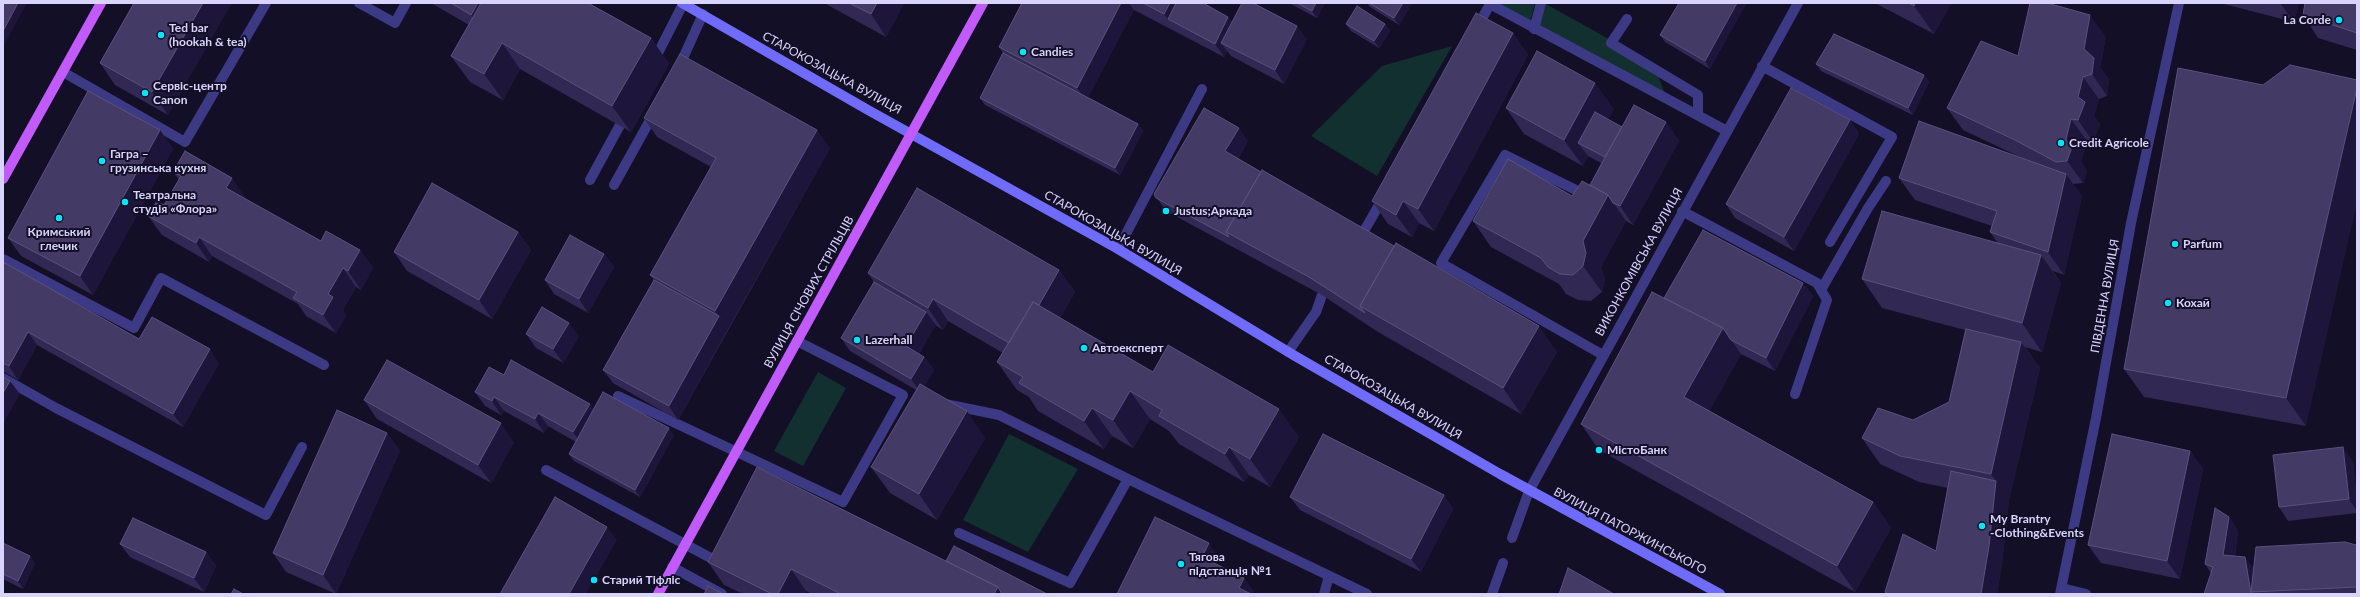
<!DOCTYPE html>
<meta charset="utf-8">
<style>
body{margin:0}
#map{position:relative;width:2360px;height:597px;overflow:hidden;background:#130f26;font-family:Lato,sans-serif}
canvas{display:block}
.frame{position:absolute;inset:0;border:4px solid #d9d4ff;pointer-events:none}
</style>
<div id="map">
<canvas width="2360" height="597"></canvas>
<div class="frame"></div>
</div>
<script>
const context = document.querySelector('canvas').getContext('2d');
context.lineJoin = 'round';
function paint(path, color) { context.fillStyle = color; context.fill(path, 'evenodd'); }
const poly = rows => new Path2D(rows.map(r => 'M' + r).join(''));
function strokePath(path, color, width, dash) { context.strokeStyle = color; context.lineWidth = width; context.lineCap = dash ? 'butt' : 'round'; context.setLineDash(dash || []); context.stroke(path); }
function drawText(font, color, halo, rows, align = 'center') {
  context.font = font + ' Lato,sans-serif'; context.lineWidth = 4; context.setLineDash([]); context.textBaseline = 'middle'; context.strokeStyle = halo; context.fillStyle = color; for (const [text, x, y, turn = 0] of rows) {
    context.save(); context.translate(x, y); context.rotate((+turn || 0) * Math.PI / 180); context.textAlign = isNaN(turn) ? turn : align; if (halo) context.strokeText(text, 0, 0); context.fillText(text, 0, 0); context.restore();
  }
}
const green = poly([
 [1495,3,1535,3,1530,23],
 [1544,3,1609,39,1606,43,1658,76,1666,96,1538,27],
 [1452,46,1377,176,1311,136,1382,66],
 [818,372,846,388,803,466,774,451],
 [1009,434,1078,469,1028,552,963,520]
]);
const lane = poly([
 [359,3,395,23,406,3],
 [1627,19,1611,43,1698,95,1698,115],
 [1477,28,1490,4,1727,131],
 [1534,29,1541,3],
 [656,57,683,4],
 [1762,66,1892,137,1830,242],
 [679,67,703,14],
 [63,72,185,142,266,3],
 [590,180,620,125],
 [614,185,654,113],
 [1584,194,1505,155,1441,263,1603,355],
 [1682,211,1817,283,1827,300,1795,394],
 [1360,238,1383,198],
 [1118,249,1202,89],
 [3,259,134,328,161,278,324,365],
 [1821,290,1868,208,1886,181],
 [1288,352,1316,312,1322,295],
 [3,378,56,408,266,515,302,447],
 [618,396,843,502,903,395,797,341],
 [945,404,999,415,1128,479],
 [546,470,722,564],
 [959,533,1070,583,1128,479,1367,594],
 [672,567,722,594],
 [2062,588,2086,594],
 [1324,594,1329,576],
 [1492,594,1503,563]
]);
const street = poly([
 [1512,538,1529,491,1798,3],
 [2060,594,2096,418,2131,223,2179,3]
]);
const secondary = poly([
 [682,3,868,110,1118,249,1295,356,1500,474,1720,594]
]);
const primary = poly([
 [3,179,101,3],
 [658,594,983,3]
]);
const wall = poly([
 [134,3,168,115,115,85,100,63],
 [431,3,588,3,651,38,669,64,631,132,520,69,503,100,470,82,451,56,469,25],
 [824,3,904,3,886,37],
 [1022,3,1203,3,1228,17,1232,22,1307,39,1284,84,1231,56,1227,51,1224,57,1134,10,1088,97,1138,124,1143,131,1120,175,985,105,980,98,1003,53,999,47],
 [1289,3,1325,3,1317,18],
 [1367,3,1412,3,1399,25,1370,7],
 [1679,3,1710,69,1665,42,1660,35],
 [1875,3,1951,3,1934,34],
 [2220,3,2299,3,2294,22],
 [2357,3,2357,50,2318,38,2303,15],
 [1346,24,1385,24,1390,31,1379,48,1351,31],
 [1513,33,1528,55,1434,231,1419,223,1412,237,1388,224,1372,201],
 [2106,37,2100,67,2109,80,2107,96,2099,99,2094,116,2100,124,2093,142,2087,141,2081,161,2087,172,2083,183,2073,184,2082,196,2064,275,2053,271,2061,283,2042,352,2025,347,2040,368,2009,500,2002,564,1997,594,1886,594,1885,592,1936,551,1948,488,1919,482,1880,464,1862,438,1913,420,1949,402,1965,330,1882,308,1862,279,1997,242,1990,232,1992,226,1915,200,1899,178,2022,158,1963,130,1947,108,2018,56],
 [1816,64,1924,75,1929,82,1913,115,1821,71],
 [2263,85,2306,426,2144,397,2124,369],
 [1506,108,1614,109,1608,119,1622,127,1666,122,1679,141,1633,225,1626,221,1601,267,1605,279,1602,292,1591,301,1578,300,1566,294,1559,284,1491,247,1473,221,1572,196,1590,185,1601,163,1588,156,1583,166,1524,134],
 [644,118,830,148,678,420,613,383,603,370,654,280,650,275,711,167,657,137],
 [1850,120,1859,134,1794,251,1735,218,1726,204],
 [160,130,173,149,93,295,21,256,8,238],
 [1248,141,1238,159,1557,352,1521,414,1378,332,1322,295,1166,211,1154,194],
 [173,172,245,197,244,198,321,241,360,250,373,268,361,290,356,287,343,310,346,316,336,333,306,316,298,304,212,256,209,262,162,235,148,216,164,205,179,180],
 [518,232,531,250,492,319,407,271,394,252],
 [604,254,614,267,588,313,554,294,545,280],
 [3,266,139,339,219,363,183,427,37,345,18,380,3,371],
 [1059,270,1075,292,1060,318,1153,372,1299,437,1270,487,1249,475,1244,482,1179,444,1169,431,1150,419,1133,448,1112,436,1104,449,1038,411,1029,397,1017,390,997,362,1003,353,948,321,943,330,935,325,919,354,924,357,934,370,924,387,985,438,937,520,890,493,871,467,916,390,850,351,841,338,874,282,868,273],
 [1803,283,1813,296,1775,371,1741,354,1709,411,1873,502,1891,528,1855,592,1599,450,1581,424,1664,298],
 [526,334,579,336,563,363,536,348],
 [504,375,594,410,674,435,640,497,574,461,569,454,576,442,548,426,544,433,504,411,501,415,485,406,475,392],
 [364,400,514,442,491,483,377,419],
 [387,433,400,451,336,594,286,572,273,553],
 [2190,451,2203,469,2180,579,2101,563,2088,545],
 [2353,461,2357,501,2357,513,2288,521,2279,507],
 [1444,495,1453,509,1421,572,1300,510,1290,497],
 [2229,517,2238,531,2235,556,2253,568,2356,545,2357,547,2357,594,2204,594,2211,573,2205,564],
 [3,543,35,563,23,589,3,579],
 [120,544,206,552,216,566,204,592,130,557],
 [946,561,1047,594,812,594,806,591,805,594,743,594,724,585,708,562]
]);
const shadedWall = poly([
 [18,3,27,3,3,47,3,31],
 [203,3,232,3,168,115,152,92],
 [478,3,501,3,484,33,471,15],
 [877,3,904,3,886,37,871,14],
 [1121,3,1129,3,1134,10,1086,101,1077,88],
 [1170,3,1193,3,1168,19,1164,14],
 [1316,3,1325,3,1317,18,1312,11],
 [1403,3,1412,3,1399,25,1394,18],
 [1737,3,1747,3,1710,69,1705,61],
 [1915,3,1951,3,1934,34,1914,6],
 [2280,3,2299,3,2294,22],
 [2090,15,2106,37,2100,67,2109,80,2107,96,2092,74,2084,49],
 [1228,17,1238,30,1221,43,1227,51,1224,57,1215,44],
 [1385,24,1390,31,1379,48,1374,41],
 [1297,26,1307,39,1284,84,1275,70],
 [1513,33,1528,55,1434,231,1418,209],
 [651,38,669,64,631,132,612,106],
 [502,43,520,69,503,100,484,74],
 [1924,75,1929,82,1913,115,1908,108],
 [2083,77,2099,99,2094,116,2100,124,2093,142,2078,120,2078,97],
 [1595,83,1614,109,1592,150,1578,143,1588,156,1583,166,1564,140],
 [2357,88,2357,203,2306,426,2286,398],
 [2071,119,2087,141,2081,161,2087,172,2083,183,2067,161,2066,139],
 [1850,120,1859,134,1794,251,1784,237],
 [1666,122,1679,141,1633,225,1620,206],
 [1138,124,1143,131,1120,175,1115,168],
 [1239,128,1248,141,1234,165,1225,151],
 [160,130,173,149,93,295,80,276],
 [817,130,830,148,728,329,715,311],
 [2066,174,2082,196,2064,275,2048,252],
 [232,178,245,197,239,206,226,188],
 [1608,195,1626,221,1601,267,1605,279,1602,292,1583,266,1583,241],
 [1403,201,1419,223,1412,237,1396,215],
 [518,232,531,250,492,319,479,300],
 [199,237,212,256,209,262,196,243],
 [360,250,373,268,361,290,348,271],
 [604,254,614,267,588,313,579,299],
 [2041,255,2061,283,2042,352,2022,323],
 [343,268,356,287,343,310,346,316,336,333,323,315,328,294],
 [1059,270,1075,292,1030,369,1014,346],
 [1803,283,1813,296,1775,371,1766,358],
 [933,299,948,321,943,330,928,308],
 [926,312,936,325,915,360,906,346],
 [719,316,728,329,678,420,669,406],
 [569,323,579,336,563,363,553,349],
 [1539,326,1557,352,1521,414,1503,388],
 [1723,328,1741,354,1703,423,1684,397],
 [28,332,37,345,18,380,9,366],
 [2021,342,2040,368,2009,500,2002,564,1997,594,1981,594,1996,481,1991,474],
 [210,349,219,363,183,427,173,414],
 [924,357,934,370,921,393,911,379],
 [10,381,20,394,3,424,3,393],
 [1130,391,1150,419,1133,448,1113,420],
 [494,397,504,411,501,415,492,401],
 [590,404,599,417,583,446,573,432],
 [1092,408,1112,436,1104,449,1084,421],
 [1279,409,1299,437,1270,487,1250,459],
 [967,411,985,438,937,520,919,494],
 [538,413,548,426,544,433,535,419],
 [501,423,514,442,491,483,478,465],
 [669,428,674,435,640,497,635,490],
 [387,433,400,451,336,594,323,575],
 [1229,447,1249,475,1244,482,1225,454],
 [2343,447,2353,461,2357,501,2357,511,2349,499],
 [2190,451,2203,469,2180,579,2167,561],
 [1444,495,1453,509,1421,572,1411,559],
 [1873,502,1891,528,1855,592,1837,566],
 [2229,517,2238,531,2233,569,2223,555],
 [607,527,617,540,586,594,569,594],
 [1209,543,1218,557,1211,571,1202,557],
 [206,552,216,566,204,592,194,578],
 [30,556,35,563,23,589,18,581],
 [2245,557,2255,570,2251,592],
 [791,569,806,591,805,594,778,594],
 [1244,578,1254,591,1253,594,1243,594,1239,588],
 [998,587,1002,594,994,594]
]);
const building = poly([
 [3,3,18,3,3,31,3,3],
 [134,3,203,3,152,92,100,63,134,3],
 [451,3,478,3,471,15,451,3],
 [481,3,588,3,651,38,612,106,502,43,484,74,451,56,481,3],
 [849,3,877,3,871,14,849,3],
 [1022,3,1121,3,1077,88,999,47,1022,3],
 [1143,3,1170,3,1164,14,1143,3],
 [1176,3,1203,3,1228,17,1215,44,1168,19,1176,3],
 [1242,3,1253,3,1297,26,1275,70,1221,43,1242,3],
 [1297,3,1316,3,1312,11,1297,3],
 [1369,3,1403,3,1394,18,1369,3],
 [1679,3,1737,3,1705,61,1660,35,1679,3],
 [1909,3,1915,3,1914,6,1909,3],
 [2030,3,2047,3,2090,15,2084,49,2094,58,2092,74,2083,77,2078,97,2085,102,2082,110,2078,120,2071,119,2066,139,2071,150,2067,161,2056,162,2015,140,1947,108,1981,41,2018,56,2030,3],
 [2305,3,2357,3,2357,33,2303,15,2305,3],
 [1357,6,1385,24,1374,41,1346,24,1357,6],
 [1476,13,1513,33,1418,209,1403,201,1396,215,1372,201,1476,13],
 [1834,34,1924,75,1908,108,1816,64,1834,34],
 [1537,51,1595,83,1564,140,1506,108,1537,51],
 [1003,53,1138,124,1115,168,980,98,1003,53],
 [680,54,817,130,715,311,650,275,716,158,644,118,680,54],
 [2290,65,2357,80,2357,88,2286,398,2124,369,2178,68,2263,85,2290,65],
 [1791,88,1850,120,1784,237,1726,204,1791,88],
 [88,91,160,130,80,276,8,238,88,91],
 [1634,105,1666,122,1620,206,1613,203,1608,195,1590,185,1634,105],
 [1204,108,1239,128,1225,151,1261,172,1226,232,1229,237,1156,198,1154,194,1204,108],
 [1595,112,1622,127,1605,157,1578,143,1595,112],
 [1919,121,2066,174,2048,252,1990,232,1997,211,1899,178,1919,121],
 [185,151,232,178,226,188,321,241,326,231,360,250,348,271,343,268,328,294,333,297,323,315,293,298,297,292,199,237,196,243,148,216,157,201,164,205,181,176,173,172,185,151],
 [1508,159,1572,196,1582,181,1608,195,1583,241,1586,253,1583,266,1573,275,1560,274,1548,267,1541,258,1473,221,1508,159],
 [1262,170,1394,246,1360,306,1365,313,1309,277,1226,232,1262,170],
 [432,183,518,232,479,300,394,252,432,183],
 [917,188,1059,270,1039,305,1033,302,1009,343,933,299,928,308,868,273,917,188],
 [1882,211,2041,255,2022,323,1862,279,1882,211],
 [1703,230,1803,283,1766,358,1731,340,1723,328,1664,298,1703,230],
 [570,235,604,254,579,299,545,280,570,235],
 [1396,243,1539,326,1503,388,1360,306,1396,243],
 [5,263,139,339,152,317,210,349,173,414,28,332,9,366,3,363,3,266,5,263],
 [654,280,719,316,669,406,603,370,654,280],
 [874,282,926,312,906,346,924,357,911,379,841,338,874,282],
 [1652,292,1723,328,1684,397,1873,502,1837,566,1581,424,1652,292],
 [1033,302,1153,372,1168,345,1279,409,1250,459,1229,447,1225,454,1159,416,1162,410,1130,391,1113,420,1092,408,1084,421,1019,383,1023,377,997,362,1033,302],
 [542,307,569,323,553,349,526,334,542,307],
 [1966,329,2021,342,1991,474,1900,456,1862,438,1878,408,1913,420,1949,402,1966,329],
 [387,360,501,423,478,465,364,400,387,360],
 [511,360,590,404,573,432,538,413,535,419,494,397,492,401,475,392,489,367,504,375,511,360],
 [3,377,10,381,3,393,3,377],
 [920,384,967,411,919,494,871,467,920,384],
 [603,392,669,428,635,490,569,454,603,392],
 [337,410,387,433,323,575,273,553,337,410],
 [1323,434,1444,495,1411,559,1290,497,1323,434],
 [2112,434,2190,451,2167,561,2088,545,2112,434],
 [2343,447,2349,499,2279,507,2273,455,2343,447],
 [757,467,998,587,994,594,841,594,791,569,778,594,772,594,708,562,757,467],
 [1951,471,1996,481,1989,546,1981,594,1889,594,1885,592,1903,534,1936,551,1951,471],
 [555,497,607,527,569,594,500,594,555,497],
 [2215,508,2229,517,2223,555,2245,557,2251,594,2204,594,2213,567,2205,564,2215,508],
 [1155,517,1209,543,1202,557,1244,578,1239,588,1251,594,1117,594,1155,517],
 [133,518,206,552,194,578,120,544,133,518],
 [2345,542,2356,545,2357,548,2357,587,2251,592,2256,547,2345,542],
 [3,543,30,556,18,581,3,574,3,543],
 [954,546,1047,594,1002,594,998,587,946,561,954,546],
 [1568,568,1614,594,1559,594,1568,568],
 [708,586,723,594,704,594,708,586],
 [234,589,243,594,231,594,234,589]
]);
const markers = [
 [2339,20,4,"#00e5ff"],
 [161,35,4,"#00e5ff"],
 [1023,52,4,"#00e5ff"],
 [145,93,4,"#00e5ff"],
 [2061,143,4,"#00e5ff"],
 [102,161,4,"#00e5ff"],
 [125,202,4,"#00e5ff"],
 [1166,211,4,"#00e5ff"],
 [59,218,4,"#00e5ff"],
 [2175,244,4,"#00e5ff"],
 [2168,303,4,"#00e5ff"],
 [857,340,4,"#00e5ff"],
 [1084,348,4,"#00e5ff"],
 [1599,450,4,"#00e5ff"],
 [1982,526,4,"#00e5ff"],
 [1181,564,4,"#00e5ff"],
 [594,580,4,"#00e5ff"]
];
const poiNames = [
 ["La Corde",2331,20,"right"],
 ["Ted bar",169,28],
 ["(hookah & tea)",169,42],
 ["Candies",1031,52],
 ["Сервіс-центр",153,86],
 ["Canon",153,100],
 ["Credit Agricole",2069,143],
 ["Гагра –",110,154],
 ["грузинська кухня",110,168],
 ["Театральна",133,195],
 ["студія «Флора»",133,209],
 ["Justus;Аркада",1174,211],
 ["Кримський",59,232,"center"],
 ["глечик",59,246,"center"],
 ["Parfum",2183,244],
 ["Кохай",2176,303],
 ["Lazerhall",865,340],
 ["Автоексперт",1092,348],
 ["МістоБанк",1607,450],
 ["My Brantry",1990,519],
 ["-Clothing&Events",1990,533],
 ["Тягова",1189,557],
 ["підстанція №1",1189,571],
 ["Старий Тіфліс",602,580]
];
const streetNames = [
 ["СТАРОКОЗАЦЬКА ВУЛИЦЯ",832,73,29],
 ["СТАРОКОЗАЦЬКА ВУЛИЦЯ",1113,233,30],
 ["ВИКОНКОМІВСЬКА ВУЛИЦЯ",1639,262,-61],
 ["ВУЛИЦЯ СІЧОВИХ СТРІЛЬЦІВ",809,292,-61],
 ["ПІВДЕННА ВУЛИЦЯ",2105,296,-80],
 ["СТАРОКОЗАЦЬКА ВУЛИЦЯ",1393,397,30],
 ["ВУЛИЦЯ ПАТОРЖИНСЬКОГО",1630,531,28]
];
paint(green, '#12302f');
strokePath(lane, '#3d3a85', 10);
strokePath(street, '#3d3a85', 10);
strokePath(secondary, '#6f6bff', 10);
strokePath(primary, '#c25bff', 10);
paint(wall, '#312854');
paint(shadedWall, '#1d163a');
paint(building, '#433a66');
strokePath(building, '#5a527e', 1);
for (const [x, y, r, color] of markers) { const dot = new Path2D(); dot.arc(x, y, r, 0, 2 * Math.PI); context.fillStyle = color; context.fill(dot); strokePath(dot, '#130f26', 1.5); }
drawText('bold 12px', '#d9d4ff', '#130f26', poiNames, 'left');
drawText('12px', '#d9d4ff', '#130f26', streetNames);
</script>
